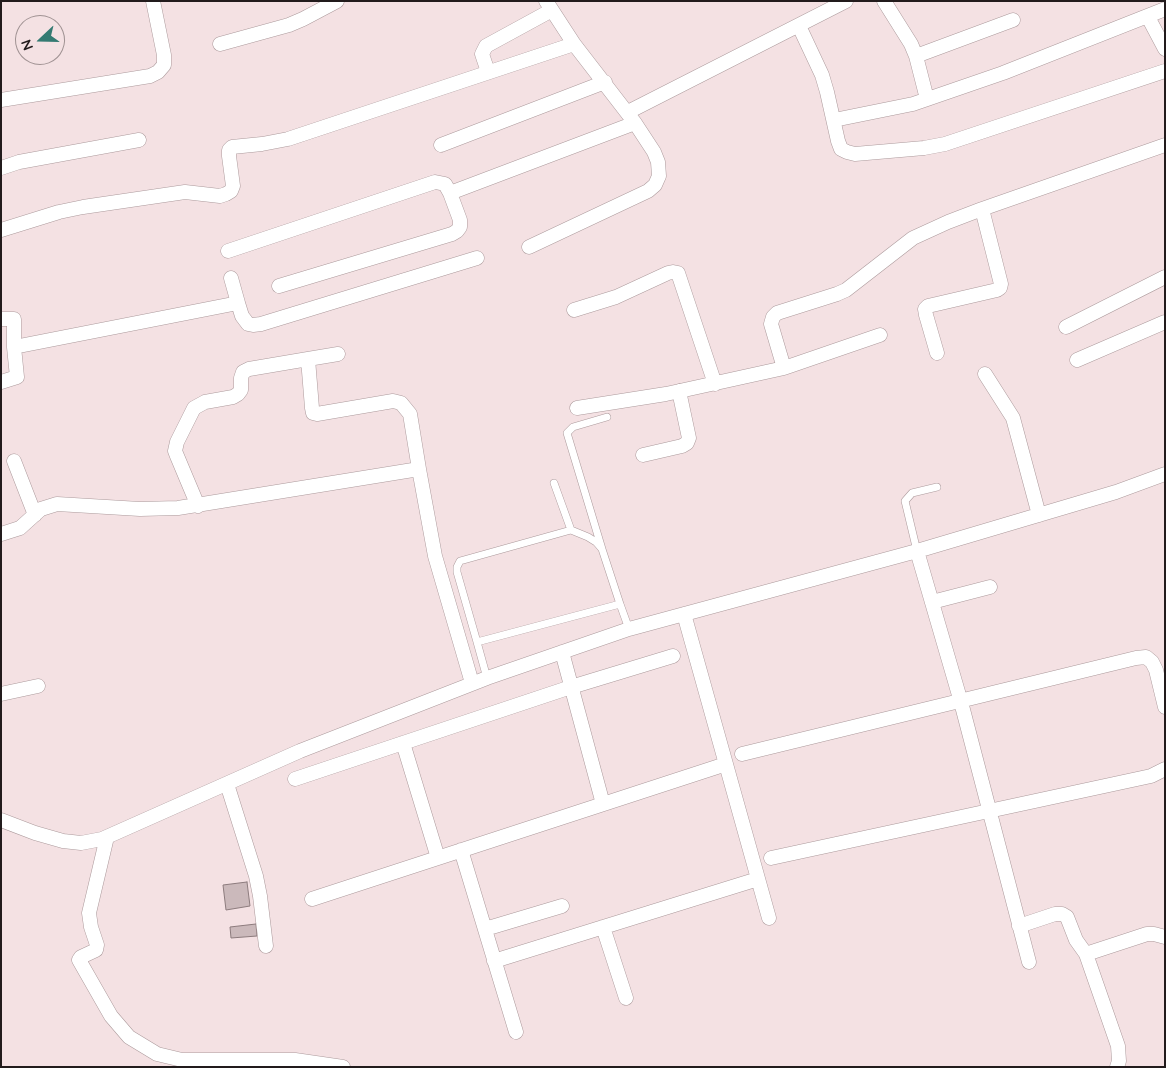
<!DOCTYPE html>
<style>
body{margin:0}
#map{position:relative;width:1166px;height:1068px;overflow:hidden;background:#f4e1e3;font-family:Quicksand,sans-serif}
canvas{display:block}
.frame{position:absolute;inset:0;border:2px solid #221b1c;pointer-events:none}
.north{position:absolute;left:15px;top:15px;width:50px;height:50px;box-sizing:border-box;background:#f4e1e3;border:1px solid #a09293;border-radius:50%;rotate:249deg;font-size:14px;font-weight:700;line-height:20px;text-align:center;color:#221b1c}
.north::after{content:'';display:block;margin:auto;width:18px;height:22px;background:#347a72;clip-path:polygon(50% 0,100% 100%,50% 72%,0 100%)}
</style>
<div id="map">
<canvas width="1166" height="1068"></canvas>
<div class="frame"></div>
<div class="north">N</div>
</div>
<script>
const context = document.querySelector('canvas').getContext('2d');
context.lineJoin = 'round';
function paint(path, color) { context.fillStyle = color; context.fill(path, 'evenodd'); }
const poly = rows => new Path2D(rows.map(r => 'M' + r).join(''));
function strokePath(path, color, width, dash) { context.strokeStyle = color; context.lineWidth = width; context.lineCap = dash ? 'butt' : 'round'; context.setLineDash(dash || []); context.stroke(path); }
const building = poly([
 [247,882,250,906,226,910,223,885,247,882],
 [256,924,257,936,231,938,230,927,256,924]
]);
const lane = poly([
 [554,483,571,530,588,537,596,542,602,549,620,604],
 [602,549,567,433,573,427,607,417],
 [917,551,905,501,912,493,937,487],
 [477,642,457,572,457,567,460,561,571,530],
 [487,678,477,642,620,604,629,629]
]);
const street = poly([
 [884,1,911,44,916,56,927,99],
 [1148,17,1165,49],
 [799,26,822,75,827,92,838,141,841,149,847,152,855,154,924,148,945,144,1165,71],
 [220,44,289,25,303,19,337,1],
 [916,56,1013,20],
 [488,72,482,54,486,46,552,10],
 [1,100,150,76,158,72,164,65,164,55,153,1],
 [628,112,846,1],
 [834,120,913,104,1003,73,1165,9],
 [441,145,605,82],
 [1,168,19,162,139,140],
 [1,230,59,212,83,207,185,192,220,196,226,194,231,191,233,186,229,156,229,150,232,147,262,144,288,139,574,44],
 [529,247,648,191,655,185,659,176,658,162,654,152,635,123],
 [228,251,435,182,445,184,450,193],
 [231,278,238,303],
 [279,286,452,234,457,231,460,227,460,220,450,193,635,123,574,44,546,1],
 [574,310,616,297,668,273,673,272,678,273,715,384],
 [1,319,14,319,14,347,17,377,1,382],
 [1066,327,1165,277],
 [14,347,238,303,242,316,248,324,253,325,261,324,477,258],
 [937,353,926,315,925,309,928,306,997,290,1000,288,1001,284,982,209],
 [308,359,338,354],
 [1077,360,1165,322],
 [784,368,880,335],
 [985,374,1013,418,1039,515],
 [577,408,666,394,784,368,771,324,773,317,777,313,837,294,846,290,913,238,948,222,982,209,1165,145],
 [643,455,682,446,687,443,689,438,679,391],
 [14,461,35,515],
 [198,506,177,456,175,451,177,442,194,408,205,402,233,397,238,394,241,390,241,378,243,372,249,369,308,359,312,408,313,413,317,414,393,401,401,403,410,414,419,469],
 [1,534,20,528,41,509,57,504,140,509,178,508,419,469,435,556,472,683],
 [917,551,961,702,1029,962],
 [932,602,990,587],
 [684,614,769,918],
 [562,652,603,804],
 [1,694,38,686],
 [403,743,438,858],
 [742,754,1136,658,1146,657,1152,662,1156,670,1165,707],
 [295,779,571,687,673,656],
 [227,784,256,876,260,896,266,946],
 [1,820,35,833,63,841,81,843,102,839,300,751,487,678,629,629,917,551,1116,492,1165,474],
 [107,837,89,913,91,927,97,945,96,950,81,957,79,960,111,1016,129,1037,157,1054,182,1060,295,1060,343,1067],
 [461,850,516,1032],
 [771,858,1151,776,1165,769],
 [312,899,726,764],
 [1019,926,1055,914,1062,914,1067,917,1076,940,1086,954],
 [603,927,626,998],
 [485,929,562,906],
 [494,961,758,879],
 [1117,1067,1119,1061,1118,1046,1086,954,1147,934,1154,934,1165,937]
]);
paint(building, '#cbb9bb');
strokePath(building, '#8c7b7d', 1);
strokePath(lane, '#ac9a9c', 8);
strokePath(street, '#ac9a9c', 15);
strokePath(lane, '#fff', 7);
strokePath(street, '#fff', 14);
</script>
